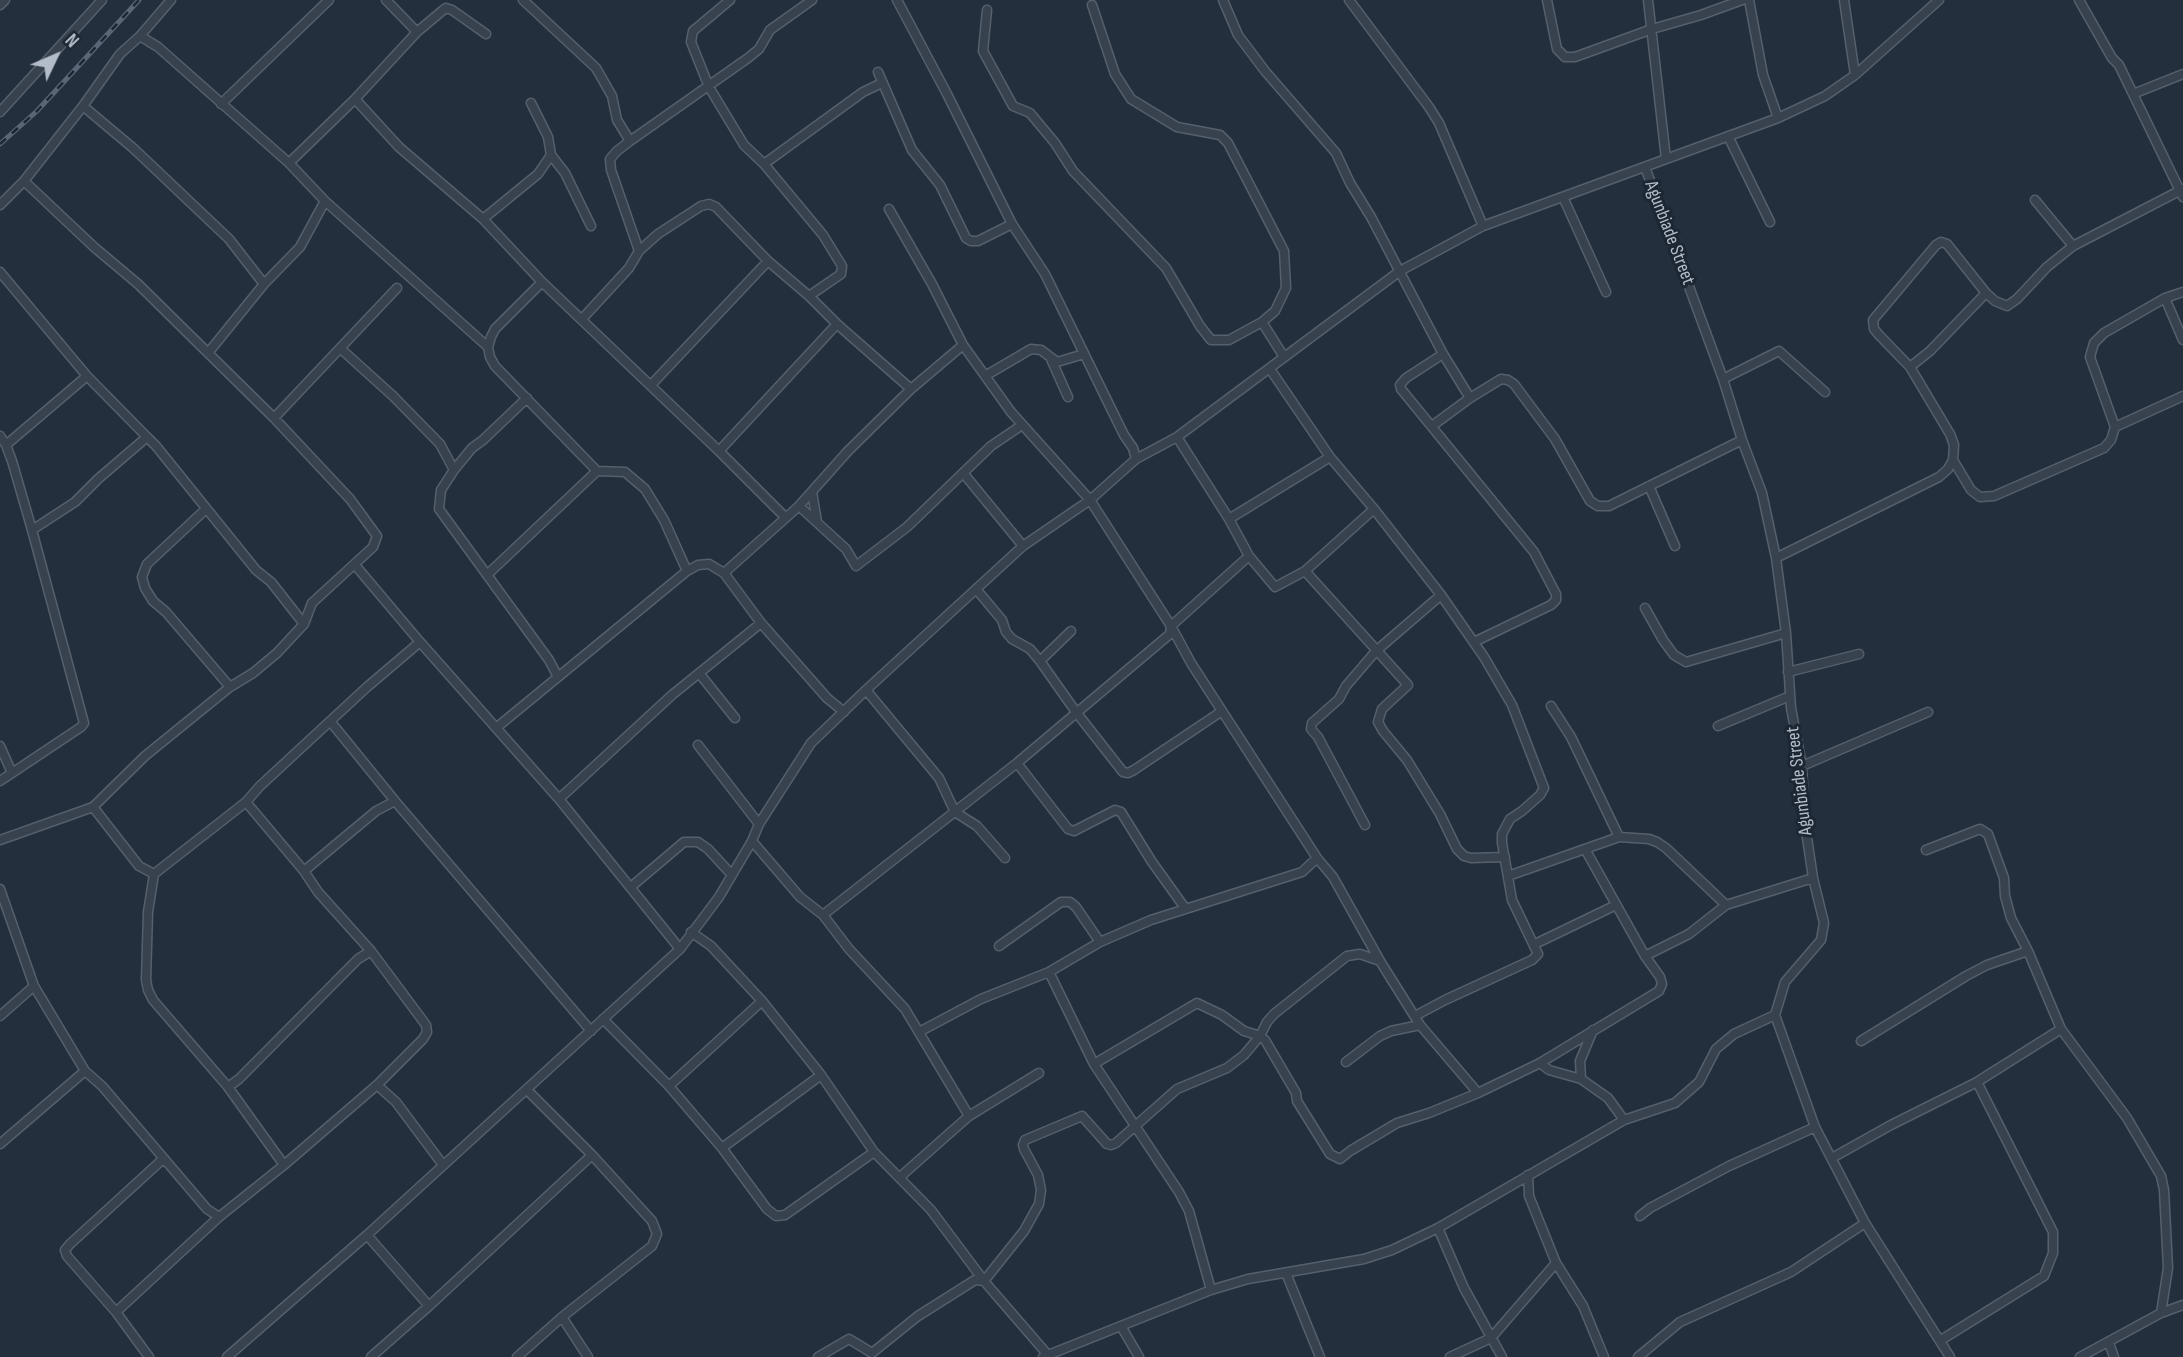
<!DOCTYPE html>
<style>
body{margin:0}
#map{position:relative;width:2183px;height:1357px;overflow:hidden;background:#242f3e;font-family:"Sofia Sans Condensed",sans-serif}
canvas{display:block}
.north{position:absolute;left:21px;top:21px;width:70px;height:70px;-webkit-text-stroke:5px #1d2633;paint-order:stroke;rotate:46deg;font-size:19px;font-weight:700;line-height:28px;text-align:center;color:#b4bcc9}
.north::after{content:'';display:block;margin:auto;width:24px;height:32px;background:#b4bcc9;clip-path:polygon(50% 0,100% 100%,50% 72%,0 100%)}
</style>
<div id="map">
<canvas width="2183" height="1357"></canvas>
<div class="north">N</div>
</div>
<script>
const context = document.querySelector('canvas').getContext('2d');
context.lineJoin = 'round';
const poly = rows => new Path2D(rows.map(r => 'M' + r).join(''));
function strokePath(path, color, width, dash) { context.strokeStyle = color; context.lineWidth = width; context.lineCap = dash ? 'butt' : 'round'; context.setLineDash(dash || []); context.stroke(path); }
function drawText(font, color, halo, rows, align = 'center') {
  context.font = font + ' "Sofia Sans Condensed",sans-serif'; context.lineWidth = 6; context.setLineDash([]); context.textBaseline = 'middle'; context.strokeStyle = halo; context.fillStyle = color; for (const [text, x, y, turn = 0] of rows) {
    context.save(); context.translate(x, y); context.rotate((+turn || 0) * Math.PI / 180); context.textAlign = isNaN(turn) ? turn : align; if (halo) context.strokeText(text, 0, 0); context.fillText(text, 0, 0); context.restore();
  }
}
const minor = poly([
 [386,0,417,32],
 [523,0,596,68,612,96,617,120,630,141],
 [730,0,693,31,691,42,709,87,744,145,764,164,823,235,842,266,841,274,809,296,837,324,911,389],
 [897,0,947,94,1012,224,1045,274,1124,435,1133,448,1136,459],
 [1223,0,1238,35,1265,71,1336,153,1350,183,1371,217,1443,354,1470,398],
 [1349,0,1429,107,1439,123,1483,226],
 [1547,0,1557,49,1565,57,1575,57,1652,29,1701,15,1742,0],
 [1648,0,1666,159],
 [1749,0,1763,75,1778,118],
 [1844,0,1855,75],
 [2079,0,2112,58,2119,65,2183,197],
 [0,5,5,0],
 [1092,5,1115,74,1131,99,1177,127,1220,135,1228,143,1284,251,1286,288,1275,311,1262,322,1284,357],
 [987,10,983,51,1013,106,1030,113,1055,143,1073,171,1166,268,1200,326,1211,340,1229,340,1262,322],
 [140,36,171,0],
 [878,72,912,150,940,185,966,238,971,241,978,241,1012,224],
 [2133,94,2183,74],
 [355,99,399,147,483,219,542,282,719,451,785,517],
 [221,104,329,0],
 [83,106,24,181,94,247,138,284,274,418,397,288],
 [0,112,102,0],
 [1728,136,1770,222],
 [551,155,565,173,591,226],
 [289,163,355,99,417,32,442,11,446,8,452,10,486,34],
 [764,164,863,92,882,83],
 [1645,167,1723,379,1742,440,1762,493,1776,558,1786,633,1791,708,1802,766,1805,824,1813,878,1824,923,1821,940,1785,982,1775,1015,1815,1127,1865,1223,1950,1357],
 [1563,197,1606,292],
 [2035,200,2073,246],
 [0,205,24,181],
 [889,209,932,284,963,345,1011,412,1090,500,1171,626,1191,663,1222,711,1317,858,1333,877,1380,961,1420,1025,1478,1093],
 [483,219,538,174,551,155,548,137,531,103],
 [639,251,611,170,610,159,617,151,630,141,748,58,759,49,770,30,812,0],
 [0,272,87,376,147,437],
 [542,282,495,329,491,337,488,347,490,357,495,366,597,471,625,472,645,489,664,520,687,571,698,565,709,564,724,573,761,623,827,698,844,712],
 [264,284,229,239,133,148,83,106,120,54,140,36,158,47,289,163,325,201,488,347],
 [2165,298,2183,340],
 [582,319,629,268,639,251,658,234,701,206,709,204,716,207,768,261,809,296],
 [341,349,393,396,440,444,454,470],
 [208,353,264,284,300,247,325,201],
 [1443,354,1406,378,1400,385,1401,389,1534,552,1556,594,1556,600,1551,605,1474,642],
 [1051,359,1068,397],
 [1910,367,1879,335,1874,329,1873,320,1936,245,1941,242,1947,244,1986,293,1995,301,2007,306,2017,299,2047,267,2073,246,2183,189],
 [1270,369,1330,457,1374,509,1441,595,1484,657,1512,705,1544,788,1540,795,1522,811,1510,819,1502,834,1502,843,1512,900,1538,954,1532,960,1445,1000,1415,1016],
 [985,376,1031,349,1041,350,1057,362,1084,354],
 [1723,379,1779,351,1825,392],
 [651,385,768,261],
 [527,398,483,440,472,448,454,470,441,490,439,509,549,660,558,677],
 [1432,426,1470,398,1501,379,1508,380,1514,384,1555,439,1590,501,1598,506,1609,506,1742,440],
 [2115,427,2090,357,2094,343,2104,333,2165,298,2183,292],
 [0,436,6,445,12,461,32,530,84,723,81,727,0,781],
 [1177,437,1229,519,1249,556,1275,587,1305,571,1374,509],
 [6,445,87,376],
 [719,451,837,324],
 [1953,460,1971,490,1980,497,1994,496,2104,448,2111,440,2115,427,2183,396],
 [964,474,1023,546],
 [1649,486,1675,546],
 [812,492,817,522],
 [799,506,846,549,856,566,907,527,991,446,1022,425],
 [206,509,147,564,142,577,145,588,153,601,166,612,230,687],
 [1229,519,1330,457],
 [32,530,75,502,98,479,147,437,156,446,256,570,271,582,304,624],
 [1776,558,1939,477,1948,469,1953,460,1954,445,1950,434,1910,367,1930,351,1986,293],
 [355,565,420,642,559,799,680,949],
 [1305,571,1408,685,1382,709,1378,722,1383,731,1407,760,1440,814,1457,849,1464,856,1471,858,1505,857],
 [724,573,799,506,848,451,911,389,963,345],
 [488,574,597,471],
 [976,589,1002,620,1006,632,1012,639,1030,649,1040,661,1076,712,1123,772,1128,773,1134,770,1222,711],
 [1645,608,1663,640,1674,655,1686,662,1786,633],
 [1040,661,1071,631],
 [1788,672,1859,654],
 [699,673,735,718],
 [866,690,939,778,955,812,977,826,1005,858],
 [1551,706,1571,737,1619,837],
 [330,721,395,801,591,1031],
 [1718,726,1790,696],
 [496,728,687,571],
 [698,745,759,824],
 [0,746,12,773],
 [1017,763,1068,829,1074,831,1115,810,1121,812,1152,862,1185,908],
 [1802,766,1928,712],
 [559,799,672,695,761,623],
 [93,807,139,866,154,874],
 [1365,825,1318,737,1311,729,1312,723,1339,699,1346,686,1376,651,1441,595],
 [0,840,93,807,145,756,230,687,253,673,277,653,304,624,312,603,373,547,377,536,350,499,274,418],
 [752,841,800,897,823,915,849,949,905,1009,969,1116],
 [304,871,376,811,395,801],
 [1508,876,1619,837,1649,839,1657,842,1666,848,1726,905],
 [632,886,684,842,698,842,708,849,732,875],
 [0,889,34,986,85,1071,102,1086,207,1209,219,1217],
 [823,915,1017,763,1170,634,1171,626,1249,556],
 [691,932,711,946,762,1001,821,1075,874,1152,931,1210,984,1281,1048,1355],
 [1535,944,1616,905],
 [999,946,1061,902,1070,902,1076,907,1100,942],
 [1645,956,1689,934,1726,905,1813,878],
 [1049,972,1094,1064,1179,1192,1189,1211,1211,1290],
 [0,1016,34,986],
 [603,1019,669,1086,722,1148,767,1209,776,1216,785,1215,874,1152],
 [2061,1029,2127,1118,2161,1176,2164,1190,2168,1268,2161,1313],
 [919,1032,981,999,1049,972,1100,942,1151,920,1302,872,1317,858],
 [1861,1041,1966,976,1987,965,2028,951],
 [1346,1062,1380,1036,1391,1031,1420,1025],
 [1540,1063,1549,1070,1581,1079,1608,1098,1624,1120],
 [1094,1064,1197,1003,1222,1015,1244,1031,1260,1036,1265,1040,1296,1093,1297,1101,1330,1154,1340,1159,1350,1151,1397,1123,1429,1113,1478,1093,1540,1063,1659,991,1662,984,1660,977,1645,956,1585,849],
 [1581,1079,1580,1061,1593,1030],
 [377,1085,396,1102,443,1165],
 [669,1086,762,1001],
 [228,1087,239,1079,358,959,371,951],
 [0,1144,85,1071],
 [722,1148,821,1075],
 [1832,1158,1891,1125,1977,1082,2061,1029,2028,951,2011,918,2005,896,2004,878,1988,834,1980,829,1926,850],
 [284,1165,228,1087,153,1000,148,990,146,980,148,912,154,874,246,802,260,786,367,687,420,642],
 [1528,1175,1529,1196,1556,1263,1583,1306,1604,1357],
 [900,1177,969,1116,1039,1073],
 [1640,1216,1650,1208,1729,1166,1815,1127],
 [1438,1228,1464,1288,1502,1357],
 [367,1235,429,1306],
 [1286,1273,1320,1357],
 [116,1312,219,1217,284,1165,377,1085,423,1039,427,1032,426,1025,371,951,318,892,304,871,246,802],
 [562,1317,588,1357],
 [1121,1326,1139,1357],
 [1941,1340,2044,1276,2053,1253,2053,1232,1977,1082],
 [2109,1343,2114,1357],
 [149,1357,116,1312,67,1256,65,1250,70,1244,163,1159],
 [227,1357,367,1235,680,949,719,897,752,841,759,824,811,743,866,690,1023,546,1090,500,1136,459,1177,437,1400,271,1483,226,1778,118,1825,96,1855,75,1939,0],
 [371,1357,429,1306,592,1155],
 [517,1357,562,1317,652,1246,657,1234,652,1221,592,1155,527,1090],
 [818,1357,849,1339,872,1353,918,1316,975,1280,984,1281,1024,1231,1039,1204,1041,1190,1038,1175,1024,1149,1023,1145,1025,1140,1082,1116,1107,1144,1111,1145,1116,1143,1177,1089,1227,1068,1244,1055,1260,1036,1267,1022,1274,1014,1347,956,1360,954,1380,961],
 [1043,1357,1211,1290,1248,1279,1364,1259,1392,1250,1438,1228,1624,1120,1675,1103,1699,1082,1716,1049,1734,1034,1775,1015],
 [1450,1357,1491,1338,1556,1263],
 [1638,1357,1680,1322,1791,1272,1865,1223],
 [2080,1357,2161,1313,2183,1305]
]);
const rail = poly([
 [0,144,37,111,139,0]
]);
const streetNames = [
 ["Agunbiade Street",1669,233,69],
 ["Agunbiade Street",1800,781,-97]
];
strokePath(minor, '#565f6c', 11);
strokePath(minor, '#38414e', 8);
strokePath(rail, '#5a6575', 5);
strokePath(rail, '#1d2633', 2.5, [8]);
drawText('19px', '#b4bcc9', '#1d2633', streetNames);
</script>
